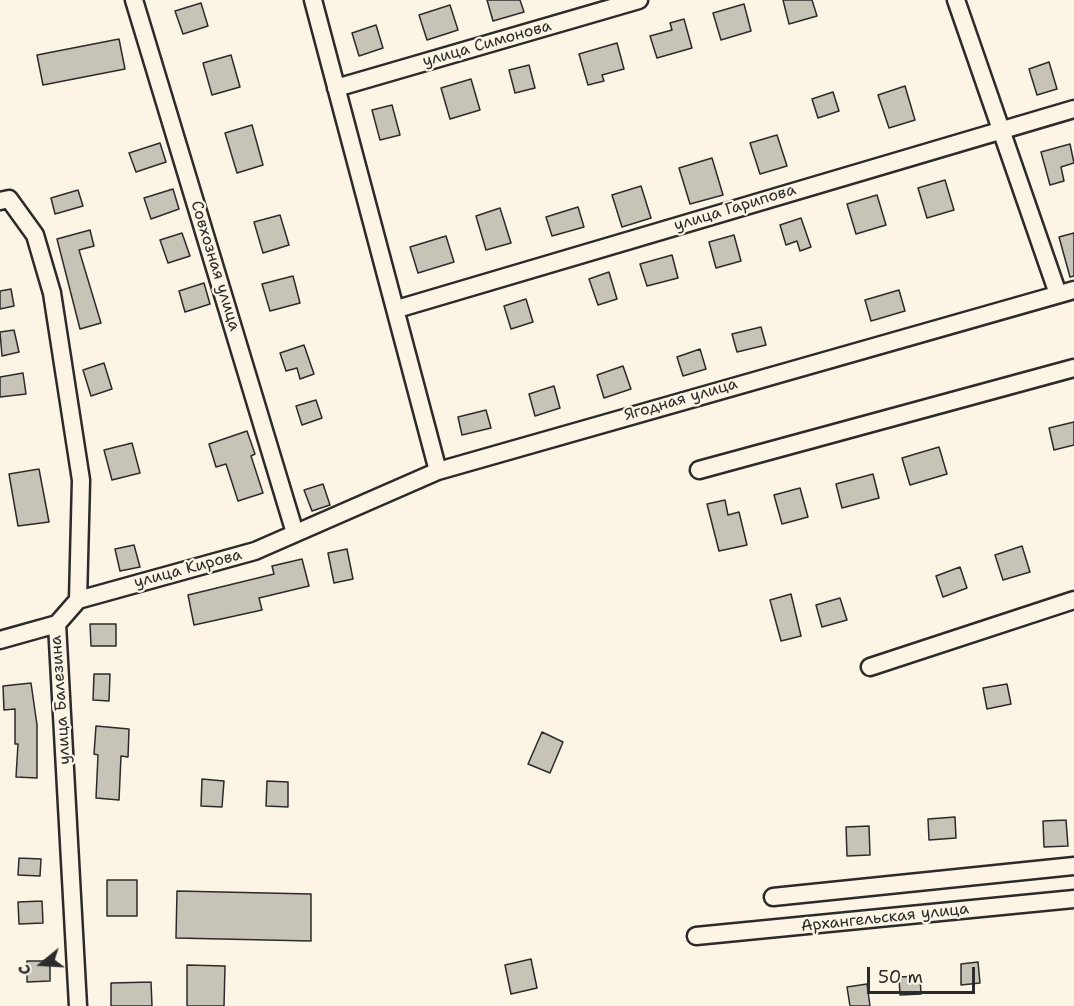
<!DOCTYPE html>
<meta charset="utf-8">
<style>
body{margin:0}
#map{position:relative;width:1074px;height:1006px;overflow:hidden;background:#fcf5e5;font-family:"Shantell Sans",sans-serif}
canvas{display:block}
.north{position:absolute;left:12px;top:934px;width:60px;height:60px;-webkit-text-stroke:4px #fcf5e5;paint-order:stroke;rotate:252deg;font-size:16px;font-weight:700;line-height:24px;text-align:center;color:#2b2b2b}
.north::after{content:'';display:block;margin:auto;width:21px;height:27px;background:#2b2b2b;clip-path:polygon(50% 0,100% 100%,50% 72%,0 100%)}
.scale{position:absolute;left:867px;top:967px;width:108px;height:27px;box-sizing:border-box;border:3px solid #2b2b2b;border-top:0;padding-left:8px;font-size:18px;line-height:21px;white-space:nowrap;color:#2b2b2b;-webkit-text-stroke:4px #fcf5e5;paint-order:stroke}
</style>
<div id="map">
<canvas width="1074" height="1006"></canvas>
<div class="north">С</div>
<div class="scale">50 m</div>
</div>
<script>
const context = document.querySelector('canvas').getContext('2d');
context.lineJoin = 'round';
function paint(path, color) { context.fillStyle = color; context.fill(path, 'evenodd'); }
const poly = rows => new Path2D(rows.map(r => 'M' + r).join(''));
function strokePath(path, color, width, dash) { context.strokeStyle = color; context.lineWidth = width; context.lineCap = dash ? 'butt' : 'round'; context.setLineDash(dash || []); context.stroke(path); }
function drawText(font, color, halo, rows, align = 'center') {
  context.font = font + ' "Shantell Sans",sans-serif'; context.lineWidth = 4.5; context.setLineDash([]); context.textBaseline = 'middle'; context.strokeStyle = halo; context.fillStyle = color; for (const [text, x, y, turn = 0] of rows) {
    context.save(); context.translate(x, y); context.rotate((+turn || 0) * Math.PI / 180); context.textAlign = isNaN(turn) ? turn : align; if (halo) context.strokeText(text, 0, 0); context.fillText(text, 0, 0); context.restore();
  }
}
const building = poly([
 [487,0,520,0,524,12,493,21,487,0],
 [783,0,812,0,817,16,789,24,783,0],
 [201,3,208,26,183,34,175,11,201,3],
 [744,4,751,31,721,40,713,13,744,4],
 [450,5,458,30,427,40,419,15,450,5],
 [684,19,692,48,657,58,650,36,672,30,670,23,684,19],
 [376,25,383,48,359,56,352,33,376,25],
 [119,39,125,69,43,85,37,55,119,39],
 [617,43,624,69,602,75,604,81,588,85,579,54,617,43],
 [231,55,240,87,212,95,203,63,231,55],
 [1049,62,1057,89,1037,95,1029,69,1049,62],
 [529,65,535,88,515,93,509,70,529,65],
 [471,79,480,110,450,119,441,88,471,79],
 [905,86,915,120,889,128,878,95,905,86],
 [833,92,839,111,818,118,812,99,833,92],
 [392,105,400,135,380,140,372,110,392,105],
 [252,125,263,165,237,173,225,133,252,125],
 [777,135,787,166,760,174,750,143,777,135],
 [160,143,166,162,136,172,129,153,160,143],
 [1070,144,1074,163,1061,167,1064,181,1050,185,1041,152,1070,144],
 [712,158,723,195,690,204,679,168,712,158],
 [945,180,954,210,927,218,918,188,945,180],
 [641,186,651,218,622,227,612,195,641,186],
 [173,189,179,209,151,219,144,198,173,189],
 [78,190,83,206,55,214,51,198,78,190],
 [877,195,886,225,856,234,847,204,877,195],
 [578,207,584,227,552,236,546,217,578,207],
 [500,208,511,243,486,250,476,216,500,208],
 [280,215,289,245,263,253,254,222,280,215],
 [801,218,811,247,800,251,797,241,786,245,780,225,801,218],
 [90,230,94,246,79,250,101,323,80,329,57,239,90,230],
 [182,233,190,256,168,263,160,240,182,233],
 [1074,233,1074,276,1070,277,1059,237,1074,233],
 [734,235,741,261,716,268,709,242,734,235],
 [446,236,454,262,418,273,410,247,446,236],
 [672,255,678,278,647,286,640,264,672,255],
 [609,272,617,299,598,305,589,279,609,272],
 [293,276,300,303,270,311,262,284,293,276],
 [204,283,210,304,185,312,179,291,204,283],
 [11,289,14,306,0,309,0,291,11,289],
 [899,290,905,311,871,321,865,300,899,290],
 [526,299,533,322,511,329,504,306,526,299],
 [761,327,766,345,737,352,732,334,761,327],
 [14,330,19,352,2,356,0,332,14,330],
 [304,345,314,374,300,379,297,368,286,371,280,353,304,345],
 [700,349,706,369,683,376,677,357,700,349],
 [104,363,112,389,91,396,83,370,104,363],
 [623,366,631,389,604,398,597,375,623,366],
 [23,373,26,394,0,397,0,377,23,373],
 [554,386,560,408,535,416,529,394,554,386],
 [316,400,322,418,302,425,296,406,316,400],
 [486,410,491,428,462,435,458,417,486,410],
 [1074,422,1074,445,1054,450,1049,428,1074,422],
 [247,431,255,454,251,456,263,493,238,501,226,464,216,467,209,444,247,431],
 [132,443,140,473,112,480,104,450,132,443],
 [939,447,947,474,910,485,902,458,939,447],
 [39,469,49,522,18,526,9,474,39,469],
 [873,474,879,498,842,508,836,484,873,474],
 [323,484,330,505,312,511,304,490,323,484],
 [800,488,808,517,782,524,774,495,800,488],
 [725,500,728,515,739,512,747,545,719,551,707,504,725,500],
 [134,545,140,567,120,571,115,549,134,545],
 [1022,546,1030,572,1003,580,995,555,1022,546],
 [347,549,353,579,334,583,328,553,347,549],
 [302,559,309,586,259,598,262,610,194,625,188,595,274,574,272,566,302,559],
 [960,567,967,588,943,597,936,576,960,567],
 [791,594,801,636,781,641,770,600,791,594],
 [840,598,847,620,822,627,816,605,840,598],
 [90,624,116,624,116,646,91,646,90,624],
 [94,674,110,674,109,701,93,700,94,674],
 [31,683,37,725,37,778,16,777,18,744,15,744,15,709,4,710,3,686,31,683],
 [1007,684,1011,704,987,709,983,688,1007,684],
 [96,726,129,729,128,757,121,756,119,800,96,798,98,755,94,754,96,726],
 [542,732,563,742,550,773,528,764,542,732],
 [202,779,224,781,222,807,201,806,202,779],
 [267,781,288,782,288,807,266,806,267,781],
 [955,817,956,838,929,840,928,819,955,817],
 [1066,820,1068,846,1044,847,1043,821,1066,820],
 [869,826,870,855,847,856,846,827,869,826],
 [19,858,41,859,40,876,18,875,19,858],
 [107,880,137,880,137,916,107,916,107,880],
 [177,891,311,894,311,941,176,938,177,891],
 [42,901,43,923,19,924,18,902,42,901],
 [531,959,537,988,511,994,505,965,531,959],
 [27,961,50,961,50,981,27,982,27,961],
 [978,962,980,983,961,985,961,964,978,962],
 [187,965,225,966,224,1006,187,1006,187,965],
 [920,976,921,994,900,995,899,977,920,976],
 [151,982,152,1006,111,1006,111,983,151,982],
 [867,984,870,1006,850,1006,847,987,867,984]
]);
const minor = poly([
 [134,0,295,533],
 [313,0,438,471],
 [956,0,1058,294],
 [336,88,639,0],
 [0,201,9,199,35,235,52,293,81,480,78,600,57,624,78,1006],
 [397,309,1074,109],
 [699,470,1074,368],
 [78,600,255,551,438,471,1074,290],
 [0,640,57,624],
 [870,667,1074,600],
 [773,897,1074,866],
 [696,936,1074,899]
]);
const streetNames = [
 ["улица Симонова",487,44,-16],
 ["улица Гарипова",735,208,-17],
 ["Совхозная улица",215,266,73],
 ["Ягодная улица",681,400,-16],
 ["улица Кирова",188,569,-15],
 ["улица Балезина",61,700,-94],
 ["Архангельская улица",885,918,-6]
];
paint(building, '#c8c3b7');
strokePath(building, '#2b2b2b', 1.5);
strokePath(minor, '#2b2b2b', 21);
strokePath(minor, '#fcf5e5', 16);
drawText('16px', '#2b2b2b', '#fcf5e5', streetNames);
</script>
